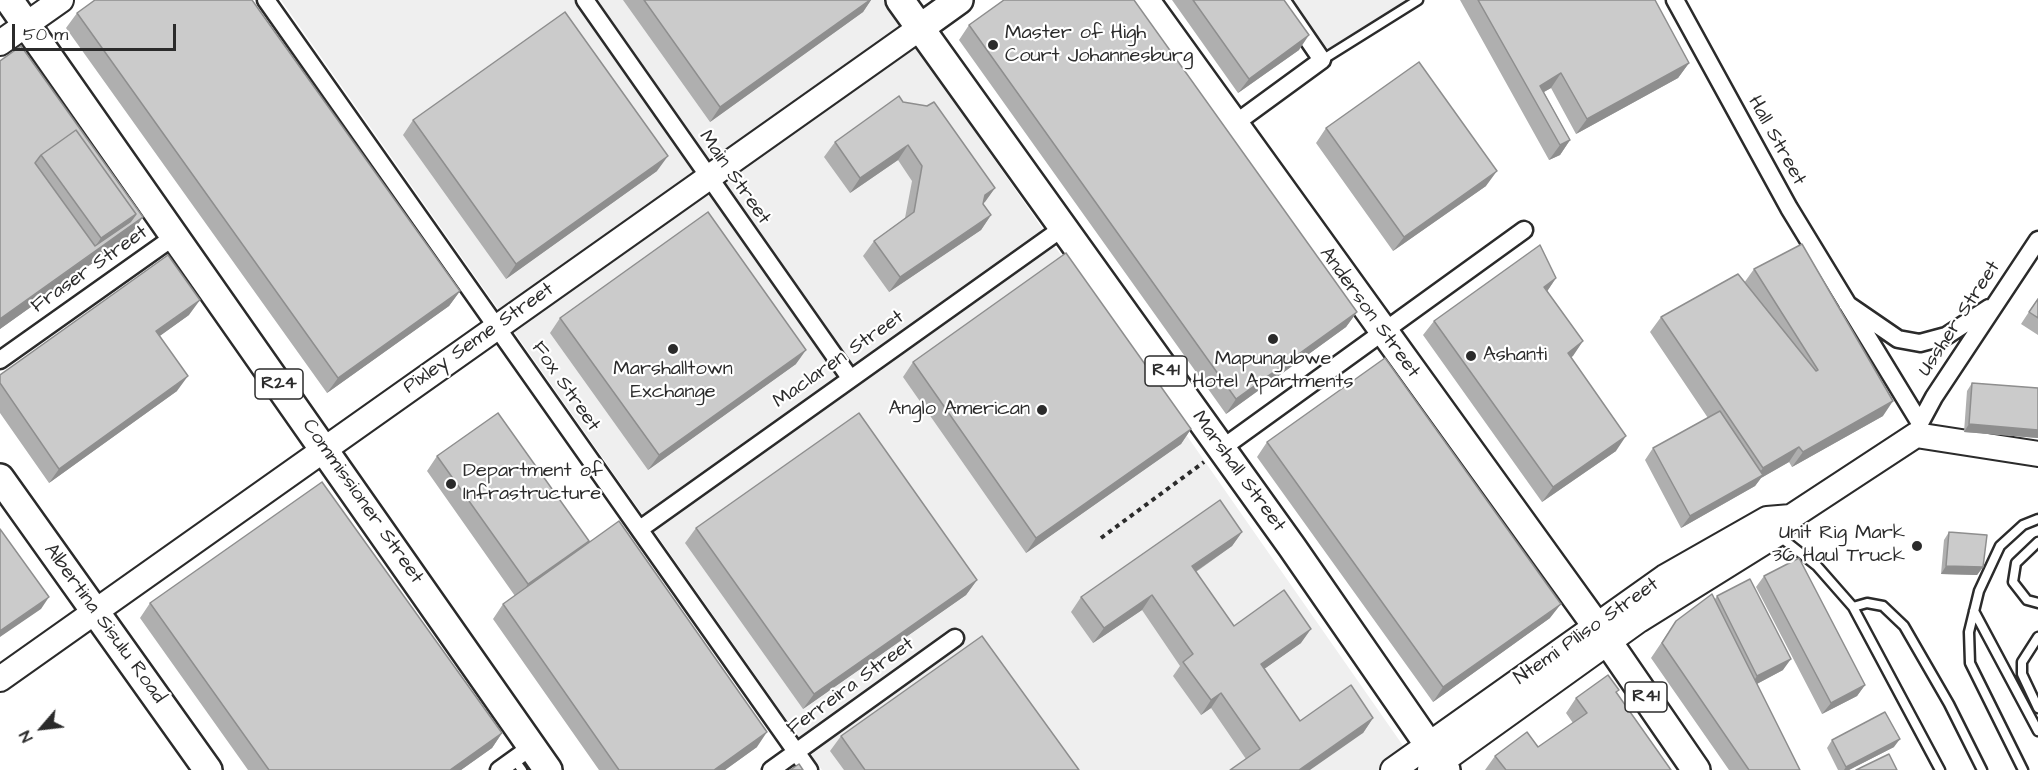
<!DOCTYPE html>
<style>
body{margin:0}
#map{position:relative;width:2038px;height:770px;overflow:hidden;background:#fff;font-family:"Architects Daughter",sans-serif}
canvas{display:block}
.north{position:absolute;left:12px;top:698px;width:60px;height:60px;-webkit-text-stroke:4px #fff;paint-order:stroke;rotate:242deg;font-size:16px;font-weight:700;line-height:24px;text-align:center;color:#2b2b2b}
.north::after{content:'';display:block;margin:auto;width:21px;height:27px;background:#2b2b2b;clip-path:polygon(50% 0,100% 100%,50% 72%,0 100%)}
.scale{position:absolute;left:12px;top:24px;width:164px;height:27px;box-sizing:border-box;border:3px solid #2b2b2b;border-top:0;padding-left:8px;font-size:18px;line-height:21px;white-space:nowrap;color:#2b2b2b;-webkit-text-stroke:4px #fff;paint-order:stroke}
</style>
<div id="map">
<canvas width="2038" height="770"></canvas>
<div class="north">N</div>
<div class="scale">50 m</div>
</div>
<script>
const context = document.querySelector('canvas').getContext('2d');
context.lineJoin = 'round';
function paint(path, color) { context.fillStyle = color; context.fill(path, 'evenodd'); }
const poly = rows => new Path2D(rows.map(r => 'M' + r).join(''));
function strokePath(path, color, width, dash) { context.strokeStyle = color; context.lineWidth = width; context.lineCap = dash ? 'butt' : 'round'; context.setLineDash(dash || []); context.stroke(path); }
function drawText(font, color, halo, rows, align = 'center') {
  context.font = font + ' "Architects Daughter",sans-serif'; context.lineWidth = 4.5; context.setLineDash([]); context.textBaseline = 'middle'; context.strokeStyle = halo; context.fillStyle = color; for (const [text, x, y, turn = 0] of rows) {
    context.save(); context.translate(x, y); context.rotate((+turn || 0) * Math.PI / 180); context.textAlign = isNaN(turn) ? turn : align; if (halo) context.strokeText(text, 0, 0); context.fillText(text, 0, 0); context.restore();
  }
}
const built = poly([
 [281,0,883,0,1420,770,822,770],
 [1293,0,1424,0,1331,54]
]);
const path = poly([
 [1101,538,1204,462]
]);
const lane = poly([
 [1322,60,1418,0],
 [1779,536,1817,566,1853,607,1940,770],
 [2038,542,2016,563,2013,582,2027,600,2038,603],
 [1853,607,1867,603,1883,606,1904,626,1949,704,1982,770],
 [1974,611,2038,731],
 [2038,637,2022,662,2022,674,2038,708],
 [514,759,522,770],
 [2023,770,1970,663,1969,632,1979,591,2000,546,2023,525,2038,519]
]);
const street = poly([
 [266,0,809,770],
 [585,0,850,378],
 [1675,0,1789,208,1920,423,1916,435],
 [1233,125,1322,60,1281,0],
 [1847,304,1898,339,1920,343,1946,336,1989,308],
 [0,360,175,236],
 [1920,423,1934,397,2038,240],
 [1221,449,1524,230],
 [640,529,1064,227],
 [499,770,531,747],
 [771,770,955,638]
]);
const secondary = poly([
 [0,43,61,0],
 [0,679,920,28],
 [1393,770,1665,577,1767,519,1791,517],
 [1430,770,1639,620,1777,534,1791,517,1916,435,2038,454]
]);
const primary = poly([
 [9,0,548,770],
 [900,0,1292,547,1446,770],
 [1145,0,1608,642,1696,770],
 [920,28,959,0],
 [0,478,208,770]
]);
const wall = poly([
 [623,0,871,0,863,12,710,122],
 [1172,0,1284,0,1299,50,1238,93],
 [1460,0,1655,0,1689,63,1678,78,1576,134,1551,88,1544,92,1570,140,1560,155,1549,160],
 [77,13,460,291,449,306,327,393,66,28],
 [969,25,1357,312,1346,327,1226,414,959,40],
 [0,61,129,237,0,329],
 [903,102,995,188,983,203,991,215,981,230,889,292,863,256,874,241,905,218,912,181,898,160,850,193,824,157,835,142],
 [413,120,657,171,506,279,403,135],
 [1326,128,1486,186,1393,251,1316,143],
 [1754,269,1883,416,1792,467,1789,462,1761,478,1755,486,1681,528,1645,460,1653,448,1708,418,1650,332,1661,317,1744,283],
 [1556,278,1547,291,1583,341,1571,357,1616,451,1542,502,1423,335,1434,321],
 [2038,298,2038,335,2021,324],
 [189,315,159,336,177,391,49,483,0,413,0,375],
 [560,318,796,364,648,470,550,333],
 [913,362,1191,429,1181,444,1026,553,903,377],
 [1972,383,2038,388,2038,438,1964,432,1967,391],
 [1267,442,1550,618,1433,702,1257,457],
 [437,456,589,541,587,544,757,747,725,770,599,770,493,619,503,604,515,596,427,471],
 [696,528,977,580,966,595,803,709,685,543],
 [1242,532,1232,546,1196,572,1234,626,1301,643,1264,669,1300,721,1373,718,1363,733,1246,759,1211,708,1201,715,1173,676,1180,666,1142,610,1093,643,1071,612,1081,597],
 [1949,532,1983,567,1977,575,1941,574,1944,540],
 [1764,576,1865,685,1857,696,1822,714,1756,587],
 [1717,596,1783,670,1757,684,1800,770,1729,770,1651,658,1676,621,1715,599],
 [150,603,502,733,492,748,461,770,248,770,140,618],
 [1617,693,1671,770,1485,770,1495,756,1538,747,1573,723,1566,713,1576,698],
 [841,736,1079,770,844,770,830,751],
 [1832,740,1894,747,1849,770,1838,770,1827,748]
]);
const shadedWall = poly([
 [870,0,871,0,863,12,710,122,720,107],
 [1309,35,1299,50,1238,93,1249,79],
 [1689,63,1678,78,1576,134,1587,119],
 [1561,73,1551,88,1533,98,1540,86],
 [1570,140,1560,155,1549,160,1560,145],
 [908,145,898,160,850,193,860,178],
 [668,156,657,171,506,279,516,264],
 [1497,171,1486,186,1393,251,1404,237],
 [995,188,985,202,974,209,985,195],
 [136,214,143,217,129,237,0,329,0,319,89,256,101,238],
 [991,215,981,230,889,292,900,277],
 [1556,278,1546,293,1544,287],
 [460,291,449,306,327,393,338,378],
 [200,300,189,315,146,346,156,331],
 [1357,312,1346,327,1226,414,1236,399],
 [1583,341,1573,356,1558,368,1568,353],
 [806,350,796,364,648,470,659,455],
 [188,376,177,391,49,483,59,469],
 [1893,401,1883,416,1792,467,1803,452],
 [1969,424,2038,430,2038,438,1964,432],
 [1191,429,1181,444,1026,553,1036,538],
 [1626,436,1616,451,1542,502,1553,487],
 [1799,447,1789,462,1761,478,1755,486,1681,528,1690,516,1754,480,1763,468],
 [1242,532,1232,546,1182,581,1192,566],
 [589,541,579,555,518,599,528,584],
 [1946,566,1983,567,1977,575,1941,574],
 [977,580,966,595,803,709,814,694],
 [1152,595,1142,610,1093,643,1104,628],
 [49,597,41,609,0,637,0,631],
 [1561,604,1550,618,1433,702,1443,687],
 [1311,629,1301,643,1250,679,1261,664],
 [1791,659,1783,670,1749,688,1757,676],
 [1865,685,1857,696,1822,714,1831,703],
 [1221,693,1211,708,1201,715,1211,700],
 [1373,718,1363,733,1310,770,1299,770],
 [767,732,757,747,725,770,714,770],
 [502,733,492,748,461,770,450,770],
 [1900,739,1894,747,1849,770,1844,770,1846,767]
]);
const building = poly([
 [95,0,252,0,460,291,338,378,77,13,95,0],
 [644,0,870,0,720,107,644,0],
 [1004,0,1134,0,1357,312,1236,399,969,25,1004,0],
 [1193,0,1284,0,1309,35,1249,79,1193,0],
 [1478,0,1655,0,1689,63,1587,119,1561,73,1540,86,1570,140,1560,145,1478,0],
 [565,12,668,156,516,264,413,120,565,12],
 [21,46,143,217,0,319,0,61,21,46],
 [76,130,136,214,130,222,95,246,35,163,41,155,76,130],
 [1419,62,1497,171,1404,237,1326,128,1419,62],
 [899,96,903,102,927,106,934,102,995,188,985,195,983,204,991,215,900,277,874,241,914,212,922,166,908,145,860,178,835,142,899,96],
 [76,130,136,214,101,238,41,155,76,130],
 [708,212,806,350,659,455,560,318,708,212],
 [1802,244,1893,401,1803,452,1799,447,1763,468,1661,317,1738,274,1816,371,1818,370,1754,269,1802,244],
 [1540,245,1556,278,1544,287,1583,341,1568,353,1626,436,1553,487,1434,321,1540,245],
 [1066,253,1191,429,1036,538,913,362,1066,253],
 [168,255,200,300,156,331,188,376,59,469,0,383,0,375,168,255],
 [2038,299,2038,318,2029,312,2038,299],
 [1385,358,1561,604,1443,687,1267,442,1385,358],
 [1972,383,2038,388,2038,430,1969,424,1972,383],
 [1720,411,1763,475,1690,516,1653,448,1720,411],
 [498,413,589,541,528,584,437,456,498,413],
 [859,413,977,580,814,694,696,528,859,413],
 [322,482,502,733,450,770,269,770,150,603,322,482],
 [1220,500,1242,532,1192,566,1234,626,1284,590,1311,629,1261,664,1300,721,1351,685,1373,718,1299,770,1230,770,1260,749,1221,693,1211,700,1183,662,1193,654,1152,595,1104,628,1081,597,1220,500],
 [619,521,767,732,714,770,619,770,503,604,619,521],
 [0,529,49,597,0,631,0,529],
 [1949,532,1987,535,1983,567,1946,566,1949,532],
 [1799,558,1865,685,1831,703,1764,576,1799,558],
 [1750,579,1791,659,1757,676,1717,596,1750,579],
 [1712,594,1800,770,1749,770,1662,643,1676,621,1712,594],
 [982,636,1079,770,865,770,841,736,982,636],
 [1608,675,1619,690,1616,692,1671,770,1506,770,1495,756,1527,732,1538,747,1587,713,1576,698,1608,675],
 [1885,712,1900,739,1846,767,1832,740,1885,712],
 [1889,754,1897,770,1856,770,1889,754],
 [799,764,803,770,790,770,799,764]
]);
const markers = [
 [993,45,6,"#2b2b2b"],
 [1273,339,6,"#2b2b2b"],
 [673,349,6,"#2b2b2b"],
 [1471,356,6,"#2b2b2b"],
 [1042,410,6,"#2b2b2b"],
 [451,484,6,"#2b2b2b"],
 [1917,546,6,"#2b2b2b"]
];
const shields = [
 [1166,371,42],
 [279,384,48],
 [1646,697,42]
];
const shieldNames = [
 ["R41",1166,371],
 ["R24",279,384],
 ["R41",1646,697]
];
const poiNames = [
 ["Master of High",1005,34],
 ["Court Johannesburg",1005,57],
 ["Ashanti",1483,356],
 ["Mapungubwe",1273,360,"center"],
 ["Hotel Apartments",1273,383,"center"],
 ["Marshalltown",673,370,"center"],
 ["Exchange",673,393,"center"],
 ["Anglo American",1030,410,"right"],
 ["Department of",463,472],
 ["Infrastructure",463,495],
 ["Unit Rig Mark",1905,534,"right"],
 ["36 Haul Truck",1905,557,"right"]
];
const streetNames = [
 ["Hall Street",1776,141,61],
 ["Main Street",734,178,55],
 ["Fraser Street",90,270,-35],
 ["Anderson Street",1369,313,54],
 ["Ussher Street",1960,319,-57],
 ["Pixley Seme Street",479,339,-35],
 ["Maclaren Street",839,360,-35],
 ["Fox Street",565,387,55],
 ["Marshall Street",1238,472,54],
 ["Commissioner Street",362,502,55],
 ["Albertina Sisulu Road",104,624,54],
 ["Ntemi Piliso Street",1587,632,-35],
 ["Ferreira Street",851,687,-36]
];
paint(built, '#efefef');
strokePath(lane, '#2b2b2b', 13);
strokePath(street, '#2b2b2b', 21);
strokePath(secondary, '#2b2b2b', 28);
strokePath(primary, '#2b2b2b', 32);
strokePath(path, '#2b2b2b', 4, [4.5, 4.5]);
strokePath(lane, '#fff', 8);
strokePath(street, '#fff', 16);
strokePath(secondary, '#fff', 24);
strokePath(primary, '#fff', 27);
paint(wall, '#afafaf');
paint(shadedWall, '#8e8e8e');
paint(building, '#cbcbcb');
strokePath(building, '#8e8e8e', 1.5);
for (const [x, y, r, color] of markers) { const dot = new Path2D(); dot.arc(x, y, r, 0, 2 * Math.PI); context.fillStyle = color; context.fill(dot); strokePath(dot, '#fff', 2); }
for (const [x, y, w] of shields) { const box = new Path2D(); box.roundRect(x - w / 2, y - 15, w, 30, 4.5); context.fillStyle = '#fff'; context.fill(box); strokePath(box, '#2b2b2b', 1.5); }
drawText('bold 18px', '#2b2b2b', null, shieldNames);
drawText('20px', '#2b2b2b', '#fff', poiNames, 'left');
drawText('20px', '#2b2b2b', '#fff', streetNames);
</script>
